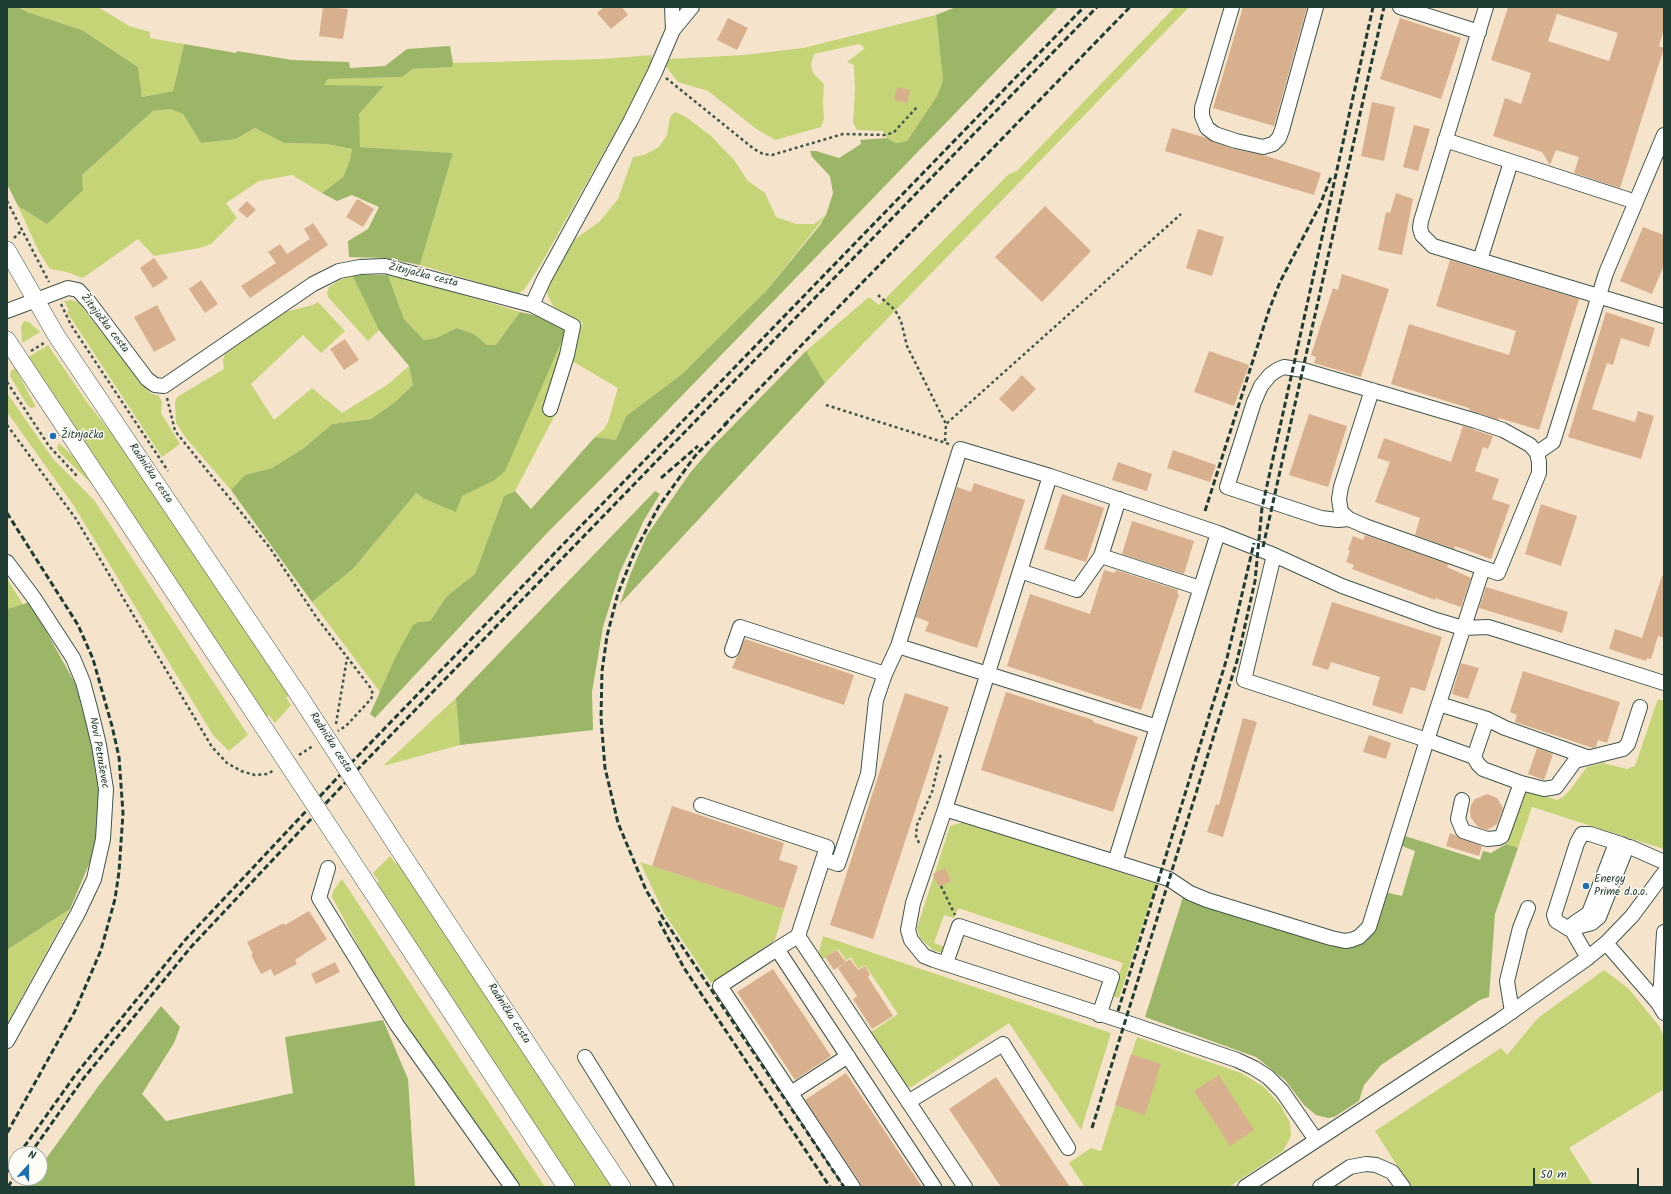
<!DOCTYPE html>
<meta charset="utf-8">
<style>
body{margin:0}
#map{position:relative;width:1671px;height:1194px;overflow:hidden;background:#f5e4cb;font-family:Kalam,sans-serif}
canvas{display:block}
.frame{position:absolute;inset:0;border:8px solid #1f3d34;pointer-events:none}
.north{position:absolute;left:8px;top:1146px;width:40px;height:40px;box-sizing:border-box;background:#fdfcf7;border:1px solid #a4b0a9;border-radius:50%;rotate:21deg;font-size:11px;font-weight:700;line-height:16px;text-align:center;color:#1f3d34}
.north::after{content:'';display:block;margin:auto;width:14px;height:18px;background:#1f6fb2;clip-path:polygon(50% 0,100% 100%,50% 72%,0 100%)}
.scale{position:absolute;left:1533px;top:1168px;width:106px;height:18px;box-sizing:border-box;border:2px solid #1f3d34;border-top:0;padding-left:5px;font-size:12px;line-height:14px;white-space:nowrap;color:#1f3d34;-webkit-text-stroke:3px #fdfcf7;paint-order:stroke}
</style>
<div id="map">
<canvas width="1671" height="1194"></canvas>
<div class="frame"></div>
<div class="north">N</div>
<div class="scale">50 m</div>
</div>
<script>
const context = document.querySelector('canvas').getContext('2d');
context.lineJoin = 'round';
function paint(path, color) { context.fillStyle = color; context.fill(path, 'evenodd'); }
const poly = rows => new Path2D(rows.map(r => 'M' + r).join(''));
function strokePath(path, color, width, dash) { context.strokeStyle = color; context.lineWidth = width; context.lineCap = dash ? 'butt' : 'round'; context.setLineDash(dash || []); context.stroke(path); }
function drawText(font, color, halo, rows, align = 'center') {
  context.font = font + ' Kalam,sans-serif'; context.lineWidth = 3; context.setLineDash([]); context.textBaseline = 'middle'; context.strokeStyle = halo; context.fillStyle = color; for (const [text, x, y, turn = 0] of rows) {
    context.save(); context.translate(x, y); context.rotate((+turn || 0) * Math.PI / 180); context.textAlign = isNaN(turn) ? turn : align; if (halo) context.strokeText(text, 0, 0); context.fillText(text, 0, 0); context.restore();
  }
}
const green = poly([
 [18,7,98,7,129,26,150,32,150,38,184,44,173,91,142,97,138,67,82,30,27,12],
 [1175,7,1189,7,825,383,806,351,869,297,879,305,1009,174,1017,171],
 [936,15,943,80,937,96,907,141,896,143,887,138,883,131,857,130,853,122,855,89,854,65,847,62,865,48,859,44,814,54,811,65,813,73,824,84,823,102,824,119,821,127,775,140,755,128,708,91,678,82,665,65,669,59,744,55,803,48],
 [652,55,651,65,636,95,541,264,524,290,517,294,420,265,453,153,359,147,359,114,383,87,324,85,328,79,402,77,413,69,452,67,453,63,602,59],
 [170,109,183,114,201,143,236,139,255,128,284,143,326,144,352,149,350,160,343,177,322,193,292,175,259,181,226,203,237,218,211,244,200,248,154,256,138,239,83,278,67,272,50,269,39,252,18,206,47,224,82,175,153,111],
 [675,112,686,117,711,136,734,160,748,181,765,193,776,217,796,224,814,224,826,215,767,290,682,374,626,416,616,440,595,437,604,429,608,422,618,388,572,361,574,340,583,323,561,312,553,306,548,296,547,289,568,244,599,222,618,199,633,157,644,155,659,147,667,135,670,117],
 [352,275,379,330,368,341,328,297,327,293,329,287,338,281],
 [388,275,414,280,520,312,496,345,487,345,474,334,457,328,436,338,424,340,404,319],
 [71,300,78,302,150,393,159,396,162,402,161,413,180,444,162,457,67,312,69,310,64,301],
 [318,302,345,331,321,353,303,335,251,384,274,420,312,388,342,413,387,385,409,366,413,385,395,402,371,419,332,424,304,448,272,468,245,475,231,490,186,438,176,423,175,402,177,397,224,369,223,360,225,354,285,312,313,305],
 [24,321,29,322,40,332,22,343,21,326],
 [566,331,547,410,556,413,515,491,504,496,475,574,447,596,430,621,419,622,395,658,380,692,312,602,353,569,416,493,423,498,462,496,493,481],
 [48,345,89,405,135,462,289,695,286,698,291,705,275,723,269,715,266,717,27,358],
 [15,368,36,407,31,408,27,405,10,376,11,371],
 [7,393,53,459,94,500,248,735,229,751,213,735,74,506,7,412],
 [59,443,76,459,99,491,59,452,57,448],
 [7,579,23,604,7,609],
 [456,698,460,745,383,766],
 [1658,699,1664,701,1664,849,1532,807,1518,848,1506,844,1523,789,1557,800,1563,797,1570,790,1587,767,1603,763,1627,769,1635,766],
 [964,822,1156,884,1119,998,1112,996,1123,963,958,908,954,918,944,915,934,943,945,947,942,953,933,950,920,938,917,928,950,826],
 [390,856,396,864,399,861,614,1187,576,1187,377,884,379,881,373,873],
 [640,862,784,909,775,940,711,983,664,913],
 [342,879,478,1086,545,1187,520,1187,425,1054,365,958,332,897,333,891],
 [70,909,7,1024,7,950],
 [823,936,1111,1033,1081,1130,1009,1023,911,1087,903,1085,868,1034,898,1014,865,965,858,969,851,957,846,960,838,949,821,960,818,955],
 [1604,970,1628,988,1659,1026,1664,1037,1664,1089,1569,1148,1594,1187,1411,1187,1375,1131,1501,1048,1507,1055,1538,1018],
 [1137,1037,1241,1073,1264,1087,1281,1106,1290,1123,1291,1136,1283,1151,1229,1187,1085,1187,1069,1163,1091,1148,1101,1151]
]);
const forest = poly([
 [7,7,18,7,27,12,82,30,138,67,142,97,173,91,184,44,236,53,237,51,292,60,349,62,350,68,385,66,407,49,450,46,453,63,452,67,413,69,402,77,328,79,324,85,384,86,359,114,360,147,453,153,420,265,385,258,349,257,348,241,368,229,379,207,352,195,337,201,322,193,343,177,350,160,352,149,326,144,284,143,255,128,236,139,201,143,183,114,170,109,153,111,82,175,83,190,47,224,18,206,7,184],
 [956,7,1058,7,609,471,547,533,375,718,370,714,395,658,413,625,419,622,430,621,447,596,475,574,504,496,515,491,531,509,595,437,616,440,626,416,682,374,767,290,820,225,826,215,833,193,830,176,812,157,810,151,816,151,839,158,861,144,860,140,887,138,896,143,907,141,937,96,943,80,936,15],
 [352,275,388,275,404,319,424,340,436,338,457,328,474,334,487,345,496,345,520,312,548,318,558,324,566,331,505,471,493,481,462,496,456,512,423,498,416,493,353,569,312,602,231,490,245,475,272,468,304,448,332,424,371,419,395,402,413,385,409,366,379,330],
 [806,351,825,383,620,604,630,575,647,535,690,473,712,447],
 [655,491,660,494,644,520,620,572,603,627,592,692,593,730,460,745,456,698],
 [30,602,76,685,94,753,101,795,98,843,70,909,7,950,7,609],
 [1405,836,1480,860,1483,851,1491,853,1506,844,1518,848,1495,914,1489,997,1480,1000,1381,1065,1364,1085,1359,1101,1334,1117,1328,1118,1316,1115,1304,1105,1285,1080,1256,1057,1145,1017,1183,897,1352,947,1385,892,1402,896,1415,851,1402,846],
 [161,1006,180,1027,174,1043,142,1094,166,1121,293,1093,285,1037,383,1020,408,1079,415,1187,27,1187,32,1178,40,1178,40,1167,97,1088]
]);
const building = poly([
 [323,7,348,9,343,39,319,36],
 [604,7,622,7,628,15,611,29,597,13],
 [1243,7,1307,7,1274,126,1213,108],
 [1508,7,1664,7,1664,29,1659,46,1664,48,1620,188,1574,173,1579,157,1556,150,1550,165,1542,152,1493,136,1505,98,1521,104,1531,73,1491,60],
 [1557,14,1618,33,1609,61,1548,41],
 [728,18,748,28,737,50,717,40],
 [1400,18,1461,38,1441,99,1380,79],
 [897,87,910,90,907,103,894,100],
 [1372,102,1395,107,1384,161,1361,156],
 [1414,125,1430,129,1418,171,1403,167],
 [1172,128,1207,138,1233,149,1263,155,1321,173,1314,195,1165,151],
 [1396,193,1413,199,1402,255,1378,250,1386,212,1390,213],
 [357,199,374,209,363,227,346,217],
 [247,201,256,210,247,218,238,210],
 [1045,206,1091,251,1042,302,995,257],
 [313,223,328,245,250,298,241,286,276,263,268,252,280,244,287,254,310,239,304,229],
 [1643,227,1664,235,1664,265,1652,294,1620,281],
 [1198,229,1224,237,1212,276,1186,268],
 [154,258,168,278,153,288,140,268],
 [1450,260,1579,299,1539,430,1499,418,1498,420,1469,410,1469,408,1391,384,1409,324,1509,355,1516,331,1436,306],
 [1342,274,1389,289,1361,377,1314,363,1316,357,1311,355,1333,288,1338,290],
 [201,280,218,304,205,313,189,289],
 [157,305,176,340,154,352,134,317],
 [1606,312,1655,328,1649,347,1621,338,1613,365,1607,363,1592,409,1635,422,1638,411,1654,416,1641,459,1568,437],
 [345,339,359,360,344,370,330,349],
 [1209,351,1249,365,1234,406,1194,392],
 [1022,375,1036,389,1013,412,999,399],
 [1309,414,1347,426,1328,487,1289,475],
 [1463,426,1493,436,1488,449,1483,447,1475,471,1499,479,1492,499,1510,505,1491,559,1455,546,1454,549,1415,535,1420,518,1375,502,1390,462,1377,458,1384,438,1451,462],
 [1173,450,1216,465,1210,482,1167,468],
 [1118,462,1152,474,1147,491,1112,480],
 [974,483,1025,500,977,648,925,631,929,622,916,617,957,487,971,492],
 [1062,494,1104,508,1086,562,1044,549],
 [1541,504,1577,516,1561,566,1525,554],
 [1132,521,1194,541,1184,574,1122,554],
 [1365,535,1448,564,1447,567,1471,578,1461,607,1435,598,1435,600,1352,569,1354,565,1346,562,1350,551,1348,550,1353,536,1363,540],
 [1104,570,1115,573,1116,570,1178,590,1177,594,1179,594,1141,710,1007,666,1030,594,1090,614],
 [1662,576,1664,576,1664,638,1658,636,1651,659,1647,658,1646,661,1609,649,1615,629,1642,638],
 [1486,587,1568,612,1562,633,1479,608],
 [1332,602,1442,637,1425,691,1411,687,1402,714,1372,705,1380,677,1331,662,1328,670,1312,665],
 [745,639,854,675,844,705,732,668],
 [1461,663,1479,668,1468,699,1452,694],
 [1523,671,1620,702,1607,743,1598,740,1596,747,1593,748,1515,722,1517,715,1510,712],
 [1006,692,1093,720,1093,722,1138,737,1113,812,981,770],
 [905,693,949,707,873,939,830,925],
 [1243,718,1257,722,1223,837,1207,832,1216,804,1219,805],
 [1369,735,1391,743,1386,759,1363,752],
 [1537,748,1553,754,1544,780,1528,774],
 [1487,794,1497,798,1503,808,1497,824,1487,830,1478,827,1471,818,1470,811,1471,805,1475,799],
 [672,806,784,843,779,860,798,866,784,909,652,866],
 [1450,833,1482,846,1479,856,1446,846],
 [945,868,951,881,939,887,933,874],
 [309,911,327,939,295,960,297,964,274,976,271,969,261,974,251,955,253,954,247,942,284,923,285,925],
 [837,950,846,962,834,970,825,957],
 [850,959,858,970,865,966,870,975,868,977,893,1016,872,1029,853,999,857,996,838,968],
 [335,962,340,972,316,984,311,974],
 [773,969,831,1056,795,1080,737,992],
 [1131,1054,1161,1064,1145,1115,1115,1105],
 [846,1073,922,1187,861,1187,860,1182,805,1100],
 [1219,1075,1254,1130,1230,1146,1194,1091],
 [996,1077,1070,1187,1001,1187,949,1109]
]);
const path = poly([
 [666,78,754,149,763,154,772,155,843,134,886,135,894,132,917,107],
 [7,201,49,282],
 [14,238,21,231],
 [878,295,895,310,901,321,907,346,946,424],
 [61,304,71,325,168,471],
 [31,351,44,343],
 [7,382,49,446,78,477],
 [167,398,175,431,270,548,317,618,370,687,373,694,371,699,346,726,338,731],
 [826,405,949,444],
 [7,425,76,519,212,747,227,763,241,771,255,775,268,774,274,770],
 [945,441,946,424,1181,214],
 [336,724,347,658],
 [299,755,313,746],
 [919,843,916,836,917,825,932,792,941,753],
 [941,886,955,915]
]);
const minor = poly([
 [672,7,673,30,692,7],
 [1232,7,1202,108,1202,116,1207,128,1215,134,1236,141,1263,147,1273,144,1279,138,1282,130,1316,7],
 [1400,7,1479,32],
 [1486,7,1421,221,1420,228,1422,235,1433,246,1664,316],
 [1445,140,1636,202],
 [1480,260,1511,162],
 [532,305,573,326,567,355,550,409],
 [7,311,68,288,78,290,89,302,147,379,155,385,164,386,313,284,339,271,360,267,385,266,532,305,544,279,631,120,655,72,673,30],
 [1372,390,1341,487,1339,499,1341,512,1349,519,1365,526,1483,568],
 [1537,453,1553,442,1606,273,1664,135],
 [1050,476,945,809,913,903,908,930,911,940,924,956,934,960,1125,1022,1237,1060,1254,1068,1268,1077,1282,1091,1316,1140],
 [1349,519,1338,520,1321,518,1227,487,1254,402,1261,386,1270,375,1277,370,1284,367,1303,370,1476,421,1503,430,1530,445,1537,453,1539,462,1539,473,1498,573,1483,568,1427,740,1474,757,1478,764,1483,769,1521,783,1502,836,1498,838,1487,839,1463,831,1458,819,1462,800],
 [1101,556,1200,588],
 [7,562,34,598,73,658,83,682,90,708,99,745,106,789,103,839,94,879,78,913,7,1041],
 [1020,571,1077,590,1101,556,1119,499],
 [898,646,1157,727,1218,533],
 [732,650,740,627,885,674],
 [1439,704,1487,719,1505,728,1587,757],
 [1474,757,1487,719],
 [1521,783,1544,789,1556,787,1575,761,1623,749,1628,744,1640,707],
 [701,805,827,847,823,859],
 [945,809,1115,862,1157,727],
 [1115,862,1169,879,1190,893,1207,900,1331,938,1345,941,1351,940,1359,937,1369,927,1427,740,1244,680,1274,555],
 [328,868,319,898,397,1025,512,1187],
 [1573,924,1589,913,1615,846,1621,844,1626,846],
 [1569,929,1556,921,1554,915,1577,843,1582,834,1590,834,1621,844],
 [798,936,965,1187],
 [1606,943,1658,1003,1664,1013],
 [777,949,798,936,823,859,838,864,868,774,876,700,885,674,898,646,960,449,1050,476,1218,533,1274,555,1342,586,1436,620,1463,628,1488,627,1501,631,1664,683],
 [1588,958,1573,932,1577,927,1592,923,1599,917,1626,849,1630,847,1664,862],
 [946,963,959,926,1112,977,1099,1015],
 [1658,1003,1661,984,1664,932],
 [1512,1012,1507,981,1520,928,1528,908],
 [585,1057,666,1187],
 [791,1093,848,1056],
 [908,1102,1003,1044,1068,1148],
 [853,1187,720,986,777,949,934,1187],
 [1245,1187,1500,1020,1585,960,1606,943,1632,916,1664,873],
 [1320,1187,1350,1167,1366,1164,1376,1165,1392,1172,1403,1187]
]);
const major = poly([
 [7,250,56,335,300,697],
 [7,340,266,731],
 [398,848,622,1187],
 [365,881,566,1187]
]);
const rail = poly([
 [728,422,695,456,659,506,635,551,618,593,607,636,602,671,601,718,605,768,618,823,646,890,663,918,844,1187],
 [724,425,1130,7],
 [661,478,698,446],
 [1205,511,1269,310,1280,282,1320,205,1331,177],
 [7,513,78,625,93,659,112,726,119,757,123,813,119,872,115,899,101,950,75,1011,7,1133],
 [1263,547,1384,7],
 [659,921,684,968,830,1187],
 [1118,1011,1227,658,1254,543],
 [1092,1128,1237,661,1255,581,1262,508,1373,7],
 [19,1154,76,1074,186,939,354,760,1084,7],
 [30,1154,83,1079,191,947,358,769,1097,7],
 [7,1172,16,1158],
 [8,1187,16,1174]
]);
const majorBridge = poly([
 [300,697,398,848],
 [266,731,365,881]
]);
const markers = [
 [53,436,4,"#1f6fb2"],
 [1586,886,4,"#1f6fb2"]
];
const streetNames = [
 ["Žitnjačka cesta",423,276,14],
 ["Žitnjačka cesta",104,324,52],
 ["Radnička cesta",150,474,56],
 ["Radnička cesta",330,743,57],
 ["Novi Petruševec",98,753,80],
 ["Radnička cesta",508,1014,57]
];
const poiNames = [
 ["Žitnjačka",61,436],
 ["Energy",1594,880],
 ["Prime d.o.o.",1594,893]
];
paint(green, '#c4d476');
paint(forest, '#9bb667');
paint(building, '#d9b08e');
strokePath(minor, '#3f564b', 16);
strokePath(major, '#3f564b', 18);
strokePath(path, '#3f564b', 2.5, [3, 3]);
strokePath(minor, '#fff', 14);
strokePath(major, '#fff', 17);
strokePath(rail, '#1f3d34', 3, [6, 3]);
strokePath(majorBridge, '#3f564b', 18, []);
strokePath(majorBridge, '#fff', 17);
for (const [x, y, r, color] of markers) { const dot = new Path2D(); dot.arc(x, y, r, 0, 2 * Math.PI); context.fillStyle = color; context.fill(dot); strokePath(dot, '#fdfcf7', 1.5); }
drawText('11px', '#1f3d34', '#fdfcf7', streetNames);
drawText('11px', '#1f3d34', '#fdfcf7', poiNames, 'left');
</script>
